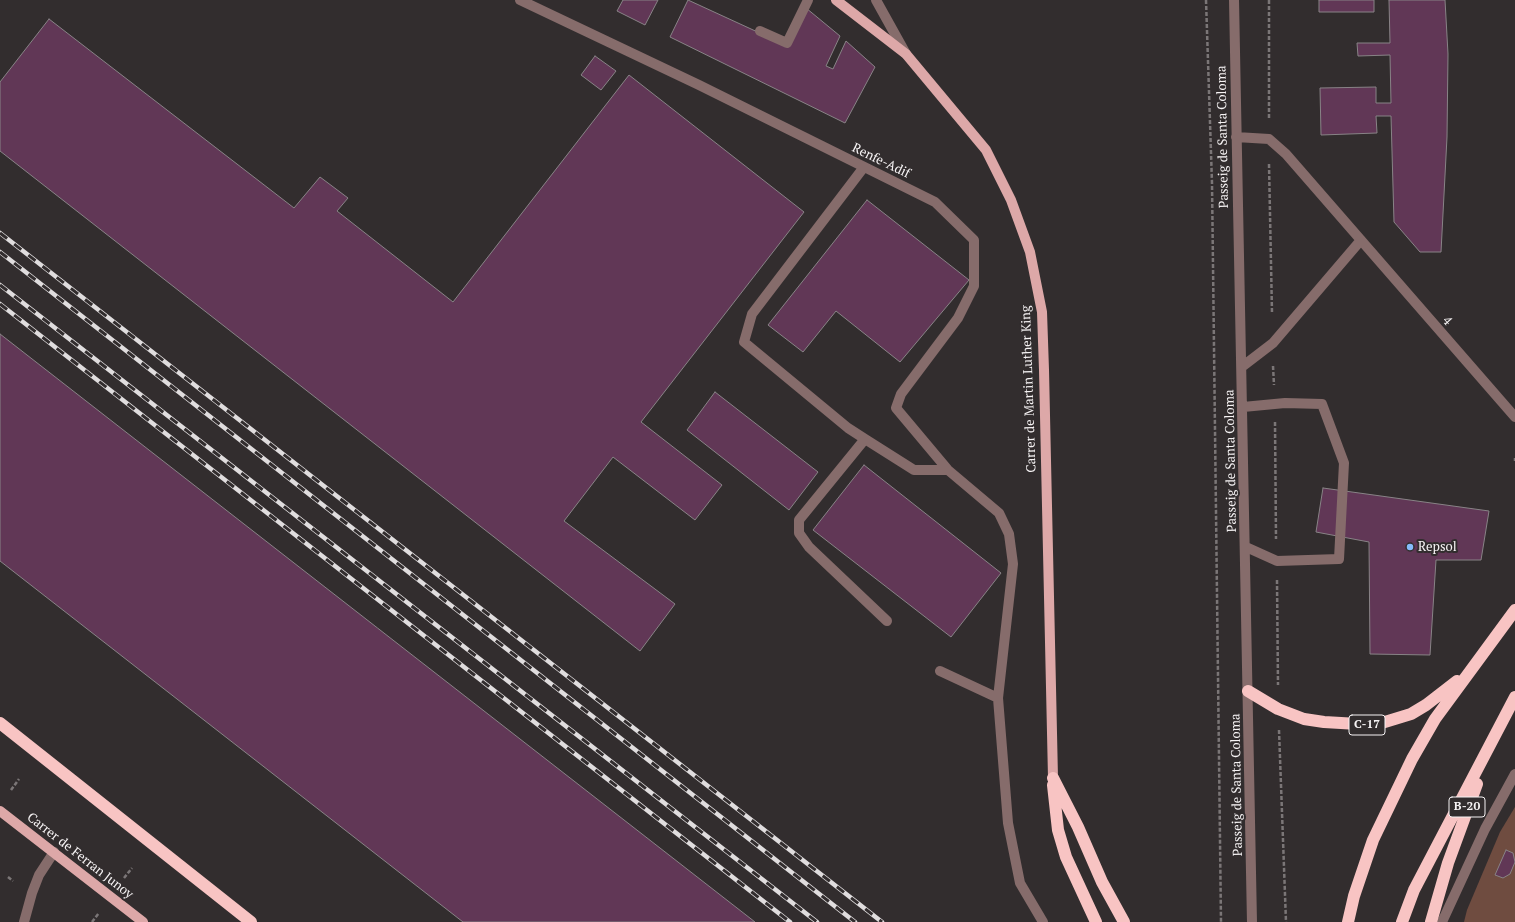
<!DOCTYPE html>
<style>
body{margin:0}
canvas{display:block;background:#322d2e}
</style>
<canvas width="1515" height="922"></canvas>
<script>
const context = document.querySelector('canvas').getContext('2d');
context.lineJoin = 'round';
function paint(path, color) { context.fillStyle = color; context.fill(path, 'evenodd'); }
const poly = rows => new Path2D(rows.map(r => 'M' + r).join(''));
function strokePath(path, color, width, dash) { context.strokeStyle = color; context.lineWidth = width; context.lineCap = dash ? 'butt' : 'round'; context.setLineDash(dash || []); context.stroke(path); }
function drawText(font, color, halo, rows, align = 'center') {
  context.font = font + ' "PT Serif",serif'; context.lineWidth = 4; context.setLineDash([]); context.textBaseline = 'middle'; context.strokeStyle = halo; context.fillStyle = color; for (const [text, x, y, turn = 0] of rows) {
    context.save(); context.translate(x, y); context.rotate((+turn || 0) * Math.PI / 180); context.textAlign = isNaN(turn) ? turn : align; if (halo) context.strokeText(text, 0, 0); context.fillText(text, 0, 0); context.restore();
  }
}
const green = poly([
 [1515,807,1515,922,1464,922,1467,910,1500,832]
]);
const building = poly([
 [623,0,658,0,645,25,617,11,623,0],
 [688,0,788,46,806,8,840,36,826,66,833,69,846,41,875,67,845,123,670,37,688,0],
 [1319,0,1374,0,1374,12,1319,12,1319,0],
 [1389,0,1445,0,1448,54,1447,137,1441,252,1420,252,1394,222,1391,116,1376,116,1377,133,1321,135,1320,88,1376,87,1376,103,1391,103,1390,55,1358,56,1357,43,1390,43,1389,0],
 [49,19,294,208,320,177,348,198,337,211,453,302,629,75,804,212,641,422,722,485,695,520,613,457,564,521,675,604,640,651,0,151,0,82,49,19],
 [595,56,616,71,601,90,581,75,595,56],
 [867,200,969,280,900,362,836,311,803,352,768,325,867,200],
 [0,334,755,922,463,922,0,561,0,334],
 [715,392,818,472,789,510,687,430,715,392],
 [864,465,1001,573,951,637,813,530,864,465],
 [1323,488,1489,511,1481,560,1436,560,1430,655,1370,654,1369,542,1316,532,1323,488],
 [1506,850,1513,853,1515,862,1510,874,1503,878,1495,875,1506,850]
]);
const path = poly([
 [1206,0,1212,183,1221,922],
 [1269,0,1269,119],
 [1269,164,1272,313],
 [1273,366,1274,385],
 [1275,422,1276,539],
 [1515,458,1515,461],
 [1277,580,1278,685],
 [1279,730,1286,922],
 [11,790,19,779],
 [8,877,13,881],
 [124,878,132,868],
 [92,922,99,913]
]);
const minor = poly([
 [520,0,699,85,935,202,974,240,974,286,958,318,901,394,896,408,948,470,999,513,1009,534,1013,564,998,698,1008,823,1020,883,1043,922],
 [876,0,906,54],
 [1234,0,1252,922],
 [760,31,787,43,808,0],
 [1236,137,1269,139,1286,154,1515,417],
 [864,167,752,314,744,342,848,428,865,439,914,470,948,470],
 [1243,366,1273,343,1361,240],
 [1243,407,1285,403,1322,404,1344,463,1339,559,1277,561,1246,547],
 [865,439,799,520,799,533,809,547,887,621],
 [940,671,998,698],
 [24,922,32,893,39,875,54,852],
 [1442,922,1485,829,1515,774]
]);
const major = poly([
 [836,0,906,54,986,150,1011,200,1030,252,1042,312,1044,370,1053,778],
 [0,811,143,922]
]);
const highway = poly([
 [1248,691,1278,709,1304,719,1324,722,1375,725,1411,714,1426,705,1457,681],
 [0,723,251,922],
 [1053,778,1078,827,1102,882,1124,922],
 [1053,785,1058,830,1066,857,1096,922],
 [1348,922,1354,896,1373,840,1412,759,1435,719,1515,610],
 [1402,922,1414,890,1515,697],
 [1431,922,1448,863,1477,784]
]);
const rail = poly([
 [0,233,882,922],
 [0,252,855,922],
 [0,285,817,922],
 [0,304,790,922]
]);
const markers = [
 [1410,547,4,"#85bbfb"]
];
const shields = [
 [1367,725,36],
 [1467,807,36]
];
const shieldNames = [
 ["C-17",1367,725],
 ["B-20",1467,807]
];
const streetNames = [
 ["Passeig de Santa Coloma",1223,137,-91],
 ["Renfe-Adif",881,161,26],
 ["4",1447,321,49],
 ["Carrer de Martin Luther King",1029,389,-92],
 ["Passeig de Santa Coloma",1231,461,-91],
 ["Passeig de Santa Coloma",1237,785,-91],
 ["Carrer de Ferran Junoy",80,856,38]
];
const poiNames = [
 ["Repsol",1418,547]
];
paint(green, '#6f4c40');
paint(building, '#613756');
strokePath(building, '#888386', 1);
strokePath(path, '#7b7677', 2.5, [4, 2]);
strokePath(minor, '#866c6b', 10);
strokePath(major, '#dda8a8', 10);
strokePath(highway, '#f8c4c3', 12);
strokePath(rail, '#e0ddde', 4.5);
strokePath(rail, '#322d2e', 3, [9]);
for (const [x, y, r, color] of markers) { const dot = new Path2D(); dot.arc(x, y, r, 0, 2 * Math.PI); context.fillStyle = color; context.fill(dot); strokePath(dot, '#322d2e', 1.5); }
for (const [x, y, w] of shields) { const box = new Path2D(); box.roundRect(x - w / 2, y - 10, w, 20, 3); context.fillStyle = '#322d2e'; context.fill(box); strokePath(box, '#f6f3f4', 1); }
drawText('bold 12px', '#f6f3f4', null, shieldNames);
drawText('13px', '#f6f3f4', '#322d2e', streetNames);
drawText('13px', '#f6f3f4', '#322d2e', poiNames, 'left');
</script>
